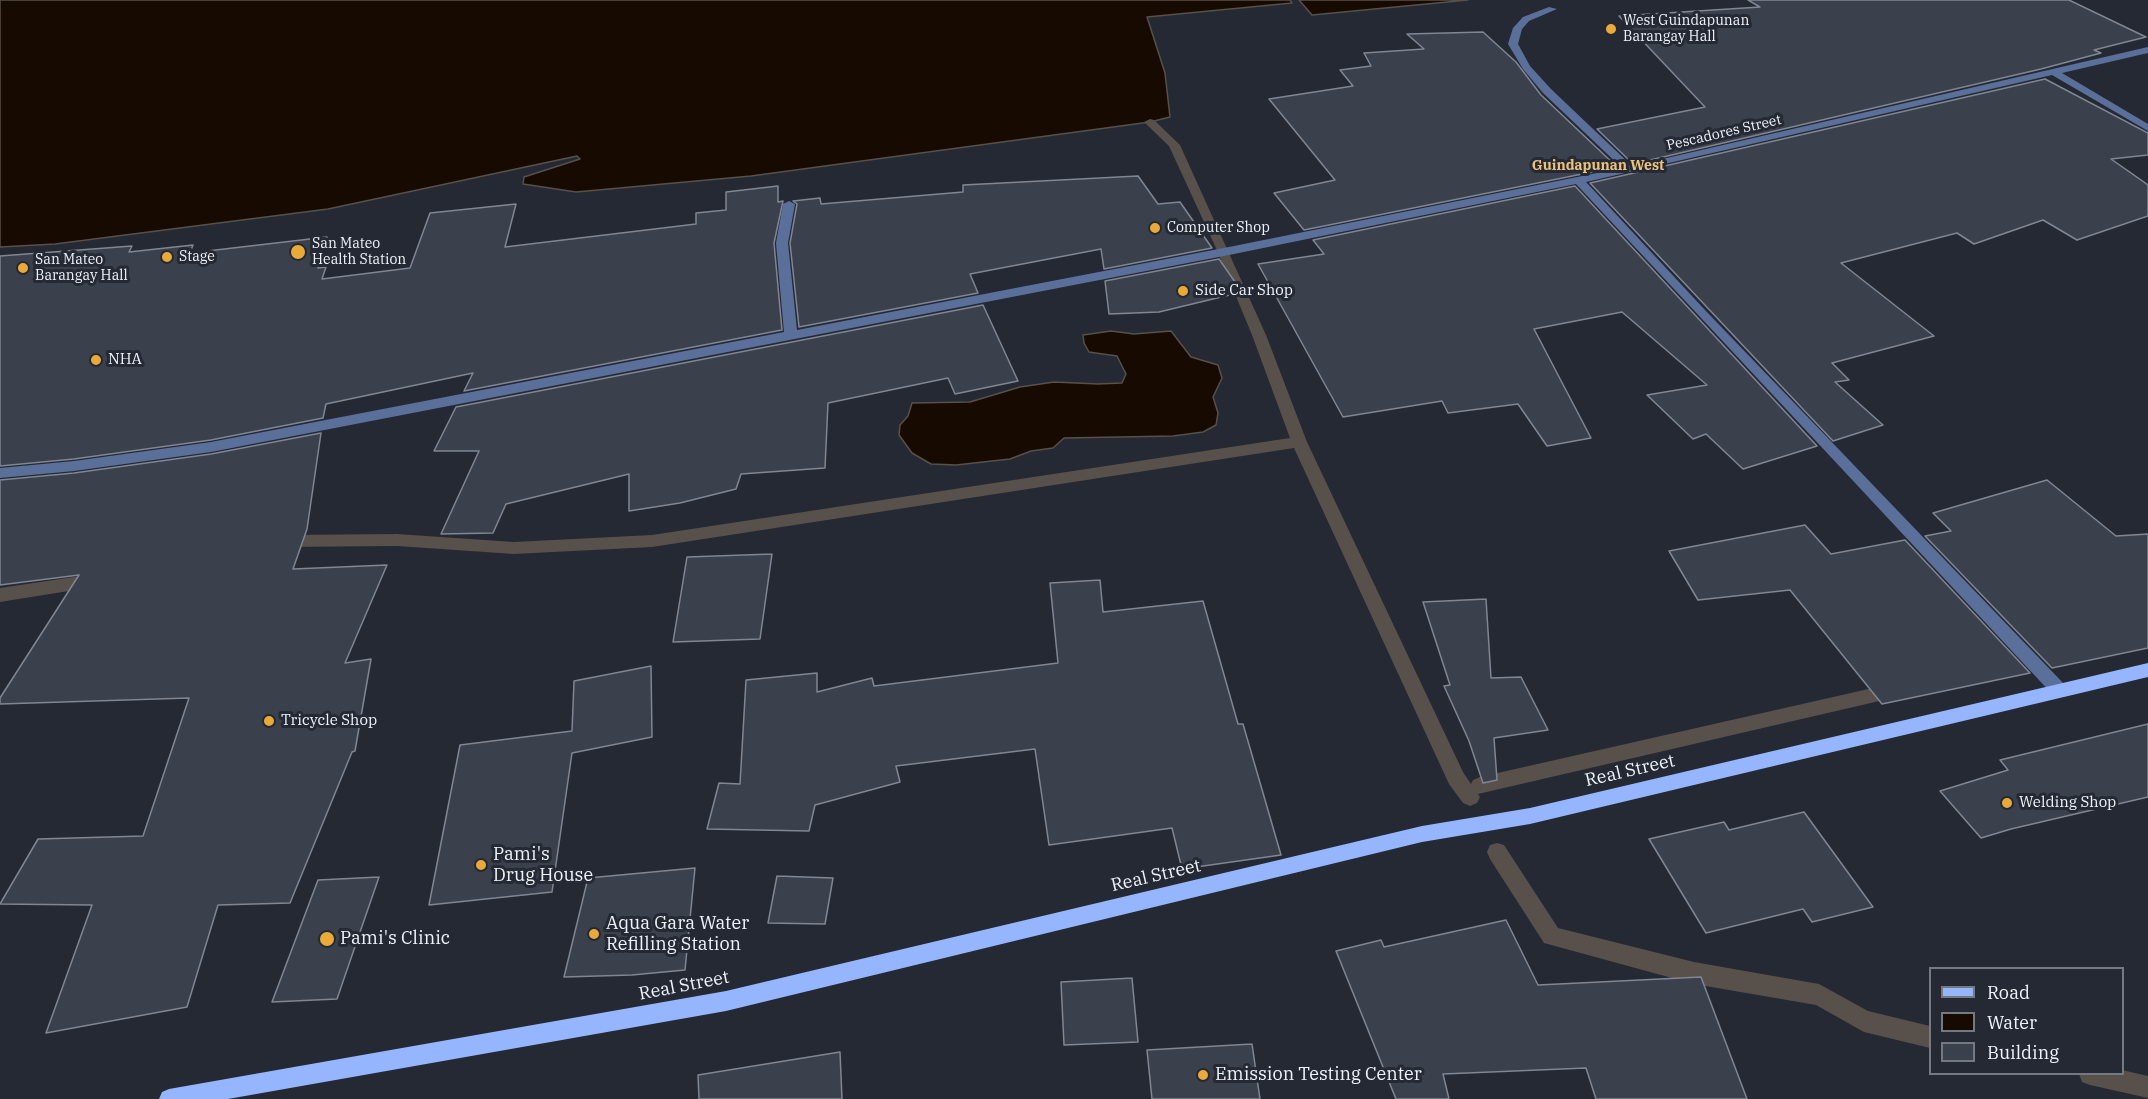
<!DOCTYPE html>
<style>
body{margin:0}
#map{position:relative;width:2148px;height:1099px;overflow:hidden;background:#242933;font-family:"IBM Plex Serif",serif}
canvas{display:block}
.legend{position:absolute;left:1929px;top:967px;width:195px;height:108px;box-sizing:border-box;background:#242933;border:2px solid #757982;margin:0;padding:8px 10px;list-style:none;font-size:18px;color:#eef2f9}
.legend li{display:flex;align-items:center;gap:12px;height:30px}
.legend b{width:30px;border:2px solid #757982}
</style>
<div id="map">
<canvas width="2148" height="1099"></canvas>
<ul class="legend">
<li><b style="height:8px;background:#95b5fe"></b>Road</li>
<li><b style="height:16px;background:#170a00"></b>Water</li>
<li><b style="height:16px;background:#3b414c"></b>Building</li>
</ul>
</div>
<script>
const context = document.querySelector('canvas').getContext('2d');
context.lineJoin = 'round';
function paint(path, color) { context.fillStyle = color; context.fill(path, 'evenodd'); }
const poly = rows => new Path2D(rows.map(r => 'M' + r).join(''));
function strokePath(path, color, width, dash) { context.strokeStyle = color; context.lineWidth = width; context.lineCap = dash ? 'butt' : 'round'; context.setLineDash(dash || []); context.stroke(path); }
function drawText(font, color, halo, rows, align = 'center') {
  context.font = font + ' "IBM Plex Serif",serif'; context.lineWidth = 6; context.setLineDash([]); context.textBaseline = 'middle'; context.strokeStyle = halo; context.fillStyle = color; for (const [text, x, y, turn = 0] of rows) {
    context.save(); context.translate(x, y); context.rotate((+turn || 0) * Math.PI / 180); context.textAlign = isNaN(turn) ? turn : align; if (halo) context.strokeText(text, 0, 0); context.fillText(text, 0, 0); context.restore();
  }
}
const water = poly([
 [0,0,1290,0,1292,3,1147,17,1165,73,1170,117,1150,122,751,176,576,192,523,184,524,177,580,159,577,156,328,209,55,244,0,247,0,0],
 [1299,0,1468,0,1312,15,1299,0],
 [1111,331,1134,334,1171,331,1191,357,1218,365,1222,378,1213,397,1218,413,1216,425,1203,432,1173,436,1064,438,1053,448,1031,451,1010,459,956,465,931,464,912,453,899,435,900,425,908,416,912,403,970,402,1020,387,1054,382,1098,384,1122,383,1126,374,1117,356,1089,352,1084,343,1083,335,1111,331]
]);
const stream = poly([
 [1150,119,1154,120,1180,145,1266,335,1307,442,1463,772,1471,784,1473,780,1480,777,1895,683,1901,686,1904,691,1901,696,1478,794,1480,797,1477,803,1470,806,1463,803,1449,784,1294,448,652,547,514,554,397,546,282,547,276,545,274,541,276,537,282,535,397,534,514,542,652,535,1290,438,1252,335,1216,248,1169,146,1144,122,1150,119],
 [94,574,100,576,102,581,100,586,0,602,0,588,94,574],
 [1497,843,1504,845,1558,928,1694,962,1819,984,1868,1011,1930,1026,1930,1048,1864,1032,1816,1005,1694,984,1544,943,1490,859,1487,852,1490,845,1497,843],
 [2122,1070,2148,1076,2148,1098,2090,1085,2082,1082,2079,1074,2122,1074,2122,1070]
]);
const building = poly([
 [1748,0,2069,0,2146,37,2094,50,2101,53,2041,69,1633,164,1597,129,1705,107,1619,16,1760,7,1748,0],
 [1483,32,1516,62,1541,95,1617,167,1304,230,1274,193,1335,180,1269,99,1353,86,1340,70,1371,66,1364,53,1424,49,1407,34,1483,32],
 [2045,79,2148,133,2148,155,2111,159,2148,185,2148,216,2077,240,2043,220,1974,244,1957,233,1841,263,1934,336,1832,363,1849,380,1835,382,1883,425,1833,441,1590,183,2045,79],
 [1138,176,1158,204,1180,202,1212,248,1104,269,1101,249,970,274,978,293,799,327,790,243,797,204,793,201,820,198,821,204,963,192,963,185,1138,176],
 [778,186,778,202,783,201,774,243,782,330,464,391,473,373,326,404,323,418,211,440,74,459,0,466,0,256,132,246,129,252,193,245,190,253,327,237,318,268,326,267,322,279,410,268,430,213,516,204,505,247,696,224,696,213,726,210,726,192,778,186],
 [1575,186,1817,446,1743,469,1706,434,1693,439,1647,395,1707,385,1622,312,1534,329,1591,438,1547,446,1518,404,1448,413,1442,401,1343,417,1258,264,1324,254,1313,240,1575,186],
 [1219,259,1242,292,1159,312,1109,314,1105,281,1219,259],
 [983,305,1018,381,955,394,948,378,828,403,825,468,741,474,736,489,680,503,629,511,629,474,506,504,493,533,441,534,479,451,434,451,456,407,983,305],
 [321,433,307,529,293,569,387,565,345,663,371,659,355,751,352,752,290,903,218,905,187,1007,46,1033,92,905,0,904,38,839,143,836,189,698,0,704,0,698,79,575,0,585,0,480,74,473,211,454,321,433],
 [2047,480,2116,536,2148,534,2148,648,2052,668,1925,536,1951,531,1933,513,2047,480],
 [1805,525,1831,554,1905,540,2030,673,1882,704,1790,590,1698,600,1669,551,1805,525],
 [772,554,760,639,673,642,687,557,772,554],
 [1100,580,1103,612,1203,601,1238,724,1243,724,1281,855,1182,869,1172,828,1049,845,1035,749,896,766,900,782,815,805,809,831,707,829,719,783,740,784,746,680,817,673,817,692,872,678,874,686,1058,663,1050,583,1100,580],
 [1486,599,1491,678,1521,677,1548,730,1494,738,1497,780,1483,783,1469,741,1444,686,1450,685,1423,602,1486,599],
 [651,666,652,737,572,753,552,892,429,905,460,745,572,731,574,681,651,666],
 [2148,724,2148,797,2011,829,1981,838,1940,791,2008,770,2000,760,2148,724],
 [1804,812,1873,907,1812,922,1803,909,1706,933,1649,839,1724,822,1729,830,1804,812],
 [695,868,685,970,632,975,564,977,588,878,695,868],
 [777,876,833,878,825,924,768,923,777,876],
 [379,877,337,999,272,1002,318,880,379,877],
 [1506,920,1538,985,1701,977,1747,1099,1596,1099,1586,1068,1443,1074,1449,1099,1396,1099,1336,951,1381,940,1384,947,1506,920],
 [1132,978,1138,1042,1064,1045,1061,982,1132,978],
 [1252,1044,1260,1099,1152,1099,1147,1050,1252,1044],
 [840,1052,842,1099,699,1099,698,1075,840,1052]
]);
const minor = poly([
 [1549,7,1557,9,1529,21,1522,29,1518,44,1530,66,1551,89,1632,166,2148,47,2148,53,2062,73,2148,124,2148,131,2052,75,1586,182,1705,310,2065,685,2067,690,2065,695,2059,697,2053,695,1576,184,1234,254,211,452,74,471,0,478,0,468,74,461,211,442,784,332,776,243,783,204,789,201,795,204,788,243,797,330,1234,246,1622,168,1543,93,1523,69,1508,44,1513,28,1523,17,1549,7]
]);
const major = poly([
 [2148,663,2148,677,1530,824,1422,842,726,1011,228,1099,159,1099,162,1092,169,1089,726,991,1422,826,1530,808,2148,663]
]);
const markers = [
 [1611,29,6,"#eaaa39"],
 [1155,228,6,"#eaaa39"],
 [298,252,8,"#eaaa39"],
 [167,257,6,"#eaaa39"],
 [23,268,6,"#eaaa39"],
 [1183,291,6,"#eaaa39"],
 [96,360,6,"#eaaa39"],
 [269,721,6,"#eaaa39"],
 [2007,803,6,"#eaaa39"],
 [481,865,6,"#eaaa39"],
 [594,934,6,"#eaaa39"],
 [327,939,8,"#eaaa39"],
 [1203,1075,6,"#eaaa39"]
];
const farPoinames = [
 ["West Guindapunan",1623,21],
 ["Barangay Hall",1623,37],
 ["Computer Shop",1167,228],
 ["San Mateo",312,244],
 ["Health Station",312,260],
 ["Stage",179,257],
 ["San Mateo",35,260],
 ["Barangay Hall",35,276]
];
const farStreetnames = [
 ["Pescadores Street",1724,133,-13]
];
const farNeighbourhoodnames = [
 ["Guindapunan West",1598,166]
];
const poiNames = [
 ["Side Car Shop",1195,291],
 ["NHA",108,360],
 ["Tricycle Shop",281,721],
 ["Welding Shop",2019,803]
];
const nearStreetnames = [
 ["Real Street",1630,771,-13],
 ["Real Street",1156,876,-13],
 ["Real Street",684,986,-11]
];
const nearPoinames = [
 ["Pami's",493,855],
 ["Drug House",493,876],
 ["Aqua Gara Water",606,924],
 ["Refilling Station",606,945],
 ["Pami's Clinic",340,939],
 ["Emission Testing Center",1215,1075]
];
paint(water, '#170a00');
strokePath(water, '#58504b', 1.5);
paint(stream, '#58504b');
paint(building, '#3b414c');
strokePath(building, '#808693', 1.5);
paint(minor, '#5b6f9b');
paint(major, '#95b5fe');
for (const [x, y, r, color] of markers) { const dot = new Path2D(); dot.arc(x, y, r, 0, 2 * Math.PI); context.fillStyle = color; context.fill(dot); strokePath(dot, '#242933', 2); }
drawText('14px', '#eef2f9', '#242933', farPoinames, 'left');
drawText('14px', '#eef2f9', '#242933', farStreetnames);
drawText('bold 14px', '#eec27d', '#242933', farNeighbourhoodnames);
drawText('15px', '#eef2f9', '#242933', poiNames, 'left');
drawText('18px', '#eef2f9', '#242933', nearStreetnames);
drawText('18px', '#eef2f9', '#242933', nearPoinames, 'left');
</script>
